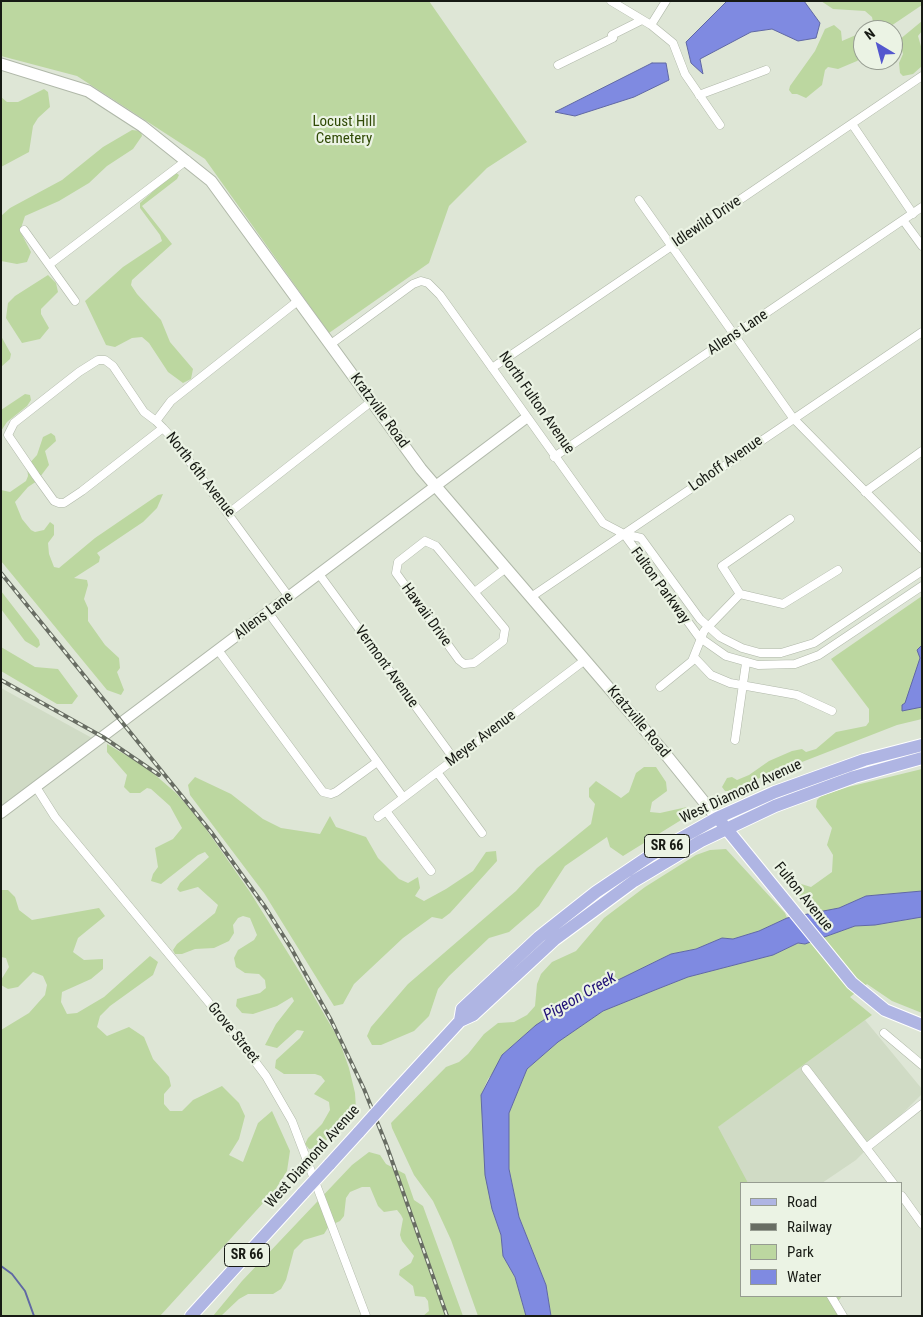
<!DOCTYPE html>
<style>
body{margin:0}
#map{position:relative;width:923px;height:1317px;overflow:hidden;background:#dee6d6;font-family:"Roboto Condensed",sans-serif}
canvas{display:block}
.frame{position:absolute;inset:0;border:2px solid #171a14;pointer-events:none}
.legend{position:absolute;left:740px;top:1182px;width:162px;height:115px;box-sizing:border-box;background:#ebf3e4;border:1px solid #969c91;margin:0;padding:6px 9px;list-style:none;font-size:15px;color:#171a14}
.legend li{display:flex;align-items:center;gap:10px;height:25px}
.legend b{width:25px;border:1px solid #969c91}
.north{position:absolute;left:853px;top:20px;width:50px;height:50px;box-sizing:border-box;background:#ebf3e4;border:1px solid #969c91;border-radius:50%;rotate:323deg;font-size:14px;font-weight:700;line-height:20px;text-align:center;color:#171a14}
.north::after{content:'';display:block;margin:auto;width:18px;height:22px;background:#5357ce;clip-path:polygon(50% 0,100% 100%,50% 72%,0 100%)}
</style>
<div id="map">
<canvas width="923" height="1317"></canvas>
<div class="frame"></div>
<ul class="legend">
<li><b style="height:6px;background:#afb5e3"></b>Road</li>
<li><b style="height:6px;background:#686d63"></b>Railway</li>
<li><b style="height:14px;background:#bcd7a0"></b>Park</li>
<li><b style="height:14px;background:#7f8ae1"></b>Water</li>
</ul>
<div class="north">N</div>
</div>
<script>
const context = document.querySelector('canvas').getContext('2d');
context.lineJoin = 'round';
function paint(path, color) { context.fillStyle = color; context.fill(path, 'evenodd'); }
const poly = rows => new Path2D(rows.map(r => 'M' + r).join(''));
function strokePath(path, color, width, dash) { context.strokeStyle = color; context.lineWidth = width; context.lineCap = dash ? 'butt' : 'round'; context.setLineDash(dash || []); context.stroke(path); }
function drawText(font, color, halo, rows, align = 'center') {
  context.font = font + ' "Roboto Condensed",sans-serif'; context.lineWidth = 4.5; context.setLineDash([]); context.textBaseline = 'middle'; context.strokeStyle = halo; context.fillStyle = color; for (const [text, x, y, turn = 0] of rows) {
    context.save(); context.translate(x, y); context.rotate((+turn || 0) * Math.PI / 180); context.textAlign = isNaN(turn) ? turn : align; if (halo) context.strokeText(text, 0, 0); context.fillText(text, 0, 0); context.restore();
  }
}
const built = poly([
 [1,688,92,738,1,806],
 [865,1020,922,1089,922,1094,856,1160,822,1183,742,1183,708,1134]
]);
const green = poly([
 [1,1,429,1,527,142,487,168,449,206,429,263,329,333,205,159,77,76,1,56],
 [821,1,922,1,922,5,885,30,867,30,873,22,872,17,865,11,833,9],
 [922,21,922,31,918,36,922,50,922,66,913,74,903,76,900,73,899,63,903,54,899,40],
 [834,25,841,31,842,41,863,32,863,56,857,61,838,69,828,67,825,70,822,85,806,98,797,94,792,94,789,90,790,86,815,51,825,29],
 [44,89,48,92,50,107,38,118,33,126,29,152,1,167,1,97,7,102,18,102],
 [132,130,141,131,142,136,133,149,107,166,89,183,59,201,25,216,20,231,31,252,27,262,17,264,1,261,1,216,10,208,62,180,103,147],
 [175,172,179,175,177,179,142,206,172,244,132,280,131,285,137,294,161,320,170,342,193,369,191,379,183,383,168,372,149,343,142,337,132,338,115,347,106,345,85,301,123,267,162,241,160,235,140,208,140,203],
 [48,275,56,283,58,292,41,309,41,314,49,328,40,339,22,343,6,318,8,303,15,296],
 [1,336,11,354,10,359,1,367],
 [25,394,30,395,31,400,27,406,7,422,1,431,1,410],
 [51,433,55,436,56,441,45,451,49,465,37,481,28,487,15,502,22,519,31,530,35,532,44,530,50,522,54,525,54,535,48,543,49,554,54,567,59,568,95,538,158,495,163,494,157,508,143,522,97,553,100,557,99,562,74,578,87,580,88,585,84,599,88,608,88,621,105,645,119,658,120,668,117,672,124,690,121,695,107,690,1,561,1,490,10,492,26,481,28,476,27,466,37,455,43,437],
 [1,591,39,640,40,645,37,648,25,641,1,609],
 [922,596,922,719,897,725,784,769,770,772,735,792,725,791,722,787,727,778,732,777,737,780,749,775,769,761,792,751,802,749,806,752,816,749,836,732,866,726,869,722,869,709,831,659],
 [1,647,35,667,58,669,78,696,72,704,57,704,1,671],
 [107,744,146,767,176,793,199,819,250,892,301,974,339,1040,349,1068,355,1093,356,1109,339,1130,316,1148,309,1149,305,1144,308,1138,322,1124,330,1110,329,1102,314,1094,325,1081,321,1076,315,1074,284,1074,275,1068,276,1060,300,1038,304,1031,297,1030,277,1048,265,1045,276,1024,294,1001,292,997,277,1006,253,1014,242,1013,236,1006,237,999,260,993,266,988,265,980,259,974,245,973,236,967,234,958,238,950,254,940,257,935,250,918,243,916,238,918,233,925,234,933,229,941,214,948,195,949,182,954,175,954,173,950,177,944,215,913,218,905,198,887,180,892,177,889,180,883,209,857,205,852,198,855,161,884,151,881,153,874,158,867,155,848,173,839,182,828,170,806,151,789,147,788,140,793,130,793,124,787,127,775,107,752],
 [644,767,656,767,666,782,667,791,652,802,650,812,660,813,687,807,686,817,623,856,610,847,607,837,565,866,539,906,509,932,489,938,449,976,438,989,429,1016,414,1031,381,1045,372,1045,367,1036,371,1027,408,984,516,891,537,868,591,824,595,804,589,797,589,788,596,781,621,798,629,792,636,773],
 [922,769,922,891,866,896,839,908,822,912,816,912,812,909,795,893,791,884,798,883,811,887,832,872,833,855,827,845,832,828,816,807,817,800,821,796,848,787],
 [195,777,231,794,263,819,281,828,320,834,330,816,336,827,366,837,378,858,399,879,408,883,418,877,420,888,415,896,424,901,446,889,473,871,486,852,496,851,497,861,450,913,442,919,432,917,403,938,354,984,343,1004,334,1006,264,893,190,795,188,785],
 [726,849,785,913,787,918,759,931,733,939,722,938,696,949,671,954,567,1005,536,1025,502,1055,499,1065,488,1079,481,1095,492,1209,501,1235,503,1256,515,1277,526,1316,478,1316,451,1240,433,1201,414,1175,392,1128,391,1123,446,1067,459,1062,468,1054,484,1034,498,1023,514,1022,527,1015,535,1006,537,984,541,974,552,962,576,951,604,918,645,887,696,855,710,850],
 [1,890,8,890,15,897,19,910,32,920,99,908,105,916,78,938,73,952,84,960,103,959,103,969,91,979,62,992,61,1002,67,1014,77,1013,104,997,150,956,158,962,153,975,110,1006,100,1016,97,1027,107,1036,129,1027,144,1037,153,1059,169,1077,171,1086,164,1094,164,1104,170,1111,182,1111,193,1100,222,1086,239,1103,245,1116,239,1139,229,1155,243,1162,258,1123,272,1111,290,1151,287,1171,275,1190,160,1316,1,1316,1,1030,29,1013,45,995,47,985,43,976,33,972,18,987,8,989,1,985,1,980,9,967,6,958,1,957],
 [922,917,922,1013,892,1001,867,984,850,997,872,1015,718,1127,748,1183,742,1183,742,1296,842,1296,839,1300,837,1311,839,1316,551,1316,546,1285,519,1217,509,1169,509,1113,527,1069,558,1042,603,1011,655,990,688,977,773,955,798,943,805,944,855,926,875,925],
 [369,1152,380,1155,386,1164,405,1174,414,1200,423,1206,463,1316,423,1316,429,1311,428,1301,425,1297,415,1296,413,1286,399,1275,400,1270,411,1263,414,1256,402,1241,400,1235,403,1219,401,1215,397,1210,384,1212,378,1206,370,1187,362,1187,350,1192,346,1198,344,1216,340,1221,329,1226,324,1234,304,1240,294,1250,286,1280,281,1289,273,1294,248,1294,239,1299,221,1316,213,1316,242,1281,352,1165]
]);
const water = poly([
 [727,1,804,1,820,23,816,38,798,41,772,29,751,32,700,59,703,74,691,63,686,42,727,1],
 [652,63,666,63,669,80,634,97,575,116,555,112,652,63],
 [922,645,922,707,902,711,902,705,905,703,920,658,917,650,922,645],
 [922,891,922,917,875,925,855,926,805,944,798,943,773,955,688,977,655,990,603,1011,558,1042,527,1069,509,1113,509,1169,519,1217,546,1285,551,1316,526,1316,515,1277,503,1256,501,1235,492,1209,485,1175,481,1095,502,1055,536,1025,567,1005,671,954,696,949,722,938,733,939,759,931,787,918,839,908,866,896,922,891]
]);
const stream = poly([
 [1,1266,12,1274,25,1291,34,1316]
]);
const minor = poly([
 [611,1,651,25,673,43,685,74,720,125],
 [651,25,666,1],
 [558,65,613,38,612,35,642,20],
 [699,95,766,70],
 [852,124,913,214],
 [639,200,793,418,922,549],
 [903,220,922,246],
 [24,230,75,301],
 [50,264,187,160],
 [331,344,413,284,421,281,428,283,440,295,603,523,624,534,641,538,700,619,720,637,742,648,760,653,781,653,814,643,922,571],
 [492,368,922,76],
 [156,421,171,401,299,300],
 [163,428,82,491,64,503,59,503,54,501,36,476,8,435,14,423,79,372,98,360,105,360,113,366,144,412,156,421,163,428,173,439,289,597],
 [554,457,922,207],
 [865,492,922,451],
 [229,513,372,401],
 [624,534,699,637,726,656,758,665,795,664,819,655,922,586],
 [425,541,436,546,505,629,503,641,474,663,464,664,459,660,396,573,398,562,425,541],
 [319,574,454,759],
 [476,591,506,568],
 [740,594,722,566,790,519],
 [740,594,783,604,838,570],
 [531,597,922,332],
 [268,612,403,797],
 [218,650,323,792,331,794,336,792,377,762],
 [694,657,711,675,730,683,797,695,832,711],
 [660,687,692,661,704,631,740,594],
 [735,740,746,663],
 [437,772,482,833],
 [36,787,55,817,225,1022,266,1076,292,1121,366,1316],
 [386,811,431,871],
 [378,817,585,660],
 [884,1033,922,1065],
 [806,1069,893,1183],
 [866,1148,922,1104],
 [902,1196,922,1224],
 [831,1296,843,1316]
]);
const tertiary = poly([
 [1,813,526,418]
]);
const secondary = poly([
 [1,64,88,91,142,126,211,181,421,469,663,751,717,818]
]);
const primary = poly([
 [721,822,852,983,885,1010,922,1025],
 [460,1021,462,1009,539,937,596,892,651,855,717,818,775,792,864,760,922,745],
 [393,1094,460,1021,473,1015,554,940,634,881,701,841,775,806,854,777,922,758],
 [329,1165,359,1132],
 [191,1316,303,1193]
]);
const rail = poly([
 [1,573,211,832,265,907,291,948,331,1020,364,1089,386,1144,447,1316],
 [1,680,103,737,159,775]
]);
const primaryBridge = poly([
 [359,1132,393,1094],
 [303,1193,329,1165]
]);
const shields = [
 [667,846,45],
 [247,1255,45]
];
const shieldNames = [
 ["SR 66",667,846],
 ["SR 66",247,1255]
];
const parkNames = [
 ["Locust Hill",344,122],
 ["Cemetery",344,139]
];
const streetNames = [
 ["Idlewild Drive",707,222,-34],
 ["Allens Lane",738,333,-34],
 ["North Fulton Avenue",536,403,55],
 ["Kratzville Road",379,411,54],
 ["Lohoff Avenue",726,464,-35],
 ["North 6th Avenue",200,475,52],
 ["Fulton Parkway",660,586,54],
 ["Hawaii Drive",426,615,54],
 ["Allens Lane",264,616,-37],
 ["Vermont Avenue",386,667,54],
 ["Kratzville Road",638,722,50],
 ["Meyer Avenue",481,739,-37],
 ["West Diamond Avenue",741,792,-25],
 ["Fulton Avenue",803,897,51],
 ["Grove Street",233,1033,51],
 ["West Diamond Avenue",313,1157,-48]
];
const waterNames = [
 ["Pigeon Creek",580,997,-30]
];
paint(built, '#d0dbc5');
paint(green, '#bcd7a0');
paint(water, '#7f8ae1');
strokePath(water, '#6068a4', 1);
strokePath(stream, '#6068a4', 2);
strokePath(minor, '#b0b8a9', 9);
strokePath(tertiary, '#b0b8a9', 12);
strokePath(secondary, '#b0b8a9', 13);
strokePath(primary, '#fff', 14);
strokePath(minor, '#fff', 8);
strokePath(tertiary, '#fff', 10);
strokePath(secondary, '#fff', 11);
strokePath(primary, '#afb5e3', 12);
strokePath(rail, '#686d63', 4);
strokePath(rail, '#ebf3e4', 2, [5.5]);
strokePath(primaryBridge, '#fff', 14, []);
strokePath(primaryBridge, '#afb5e3', 12);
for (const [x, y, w] of shields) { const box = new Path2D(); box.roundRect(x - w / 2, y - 11.5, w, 23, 4); context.fillStyle = '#ebf3e4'; context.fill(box); strokePath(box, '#171a14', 1); }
drawText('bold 14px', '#171a14', null, shieldNames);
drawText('15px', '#304a06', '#ebf3e4', parkNames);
drawText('15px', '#171a14', '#ebf3e4', streetNames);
drawText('italic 16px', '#201077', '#ebf3e4', waterNames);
</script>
